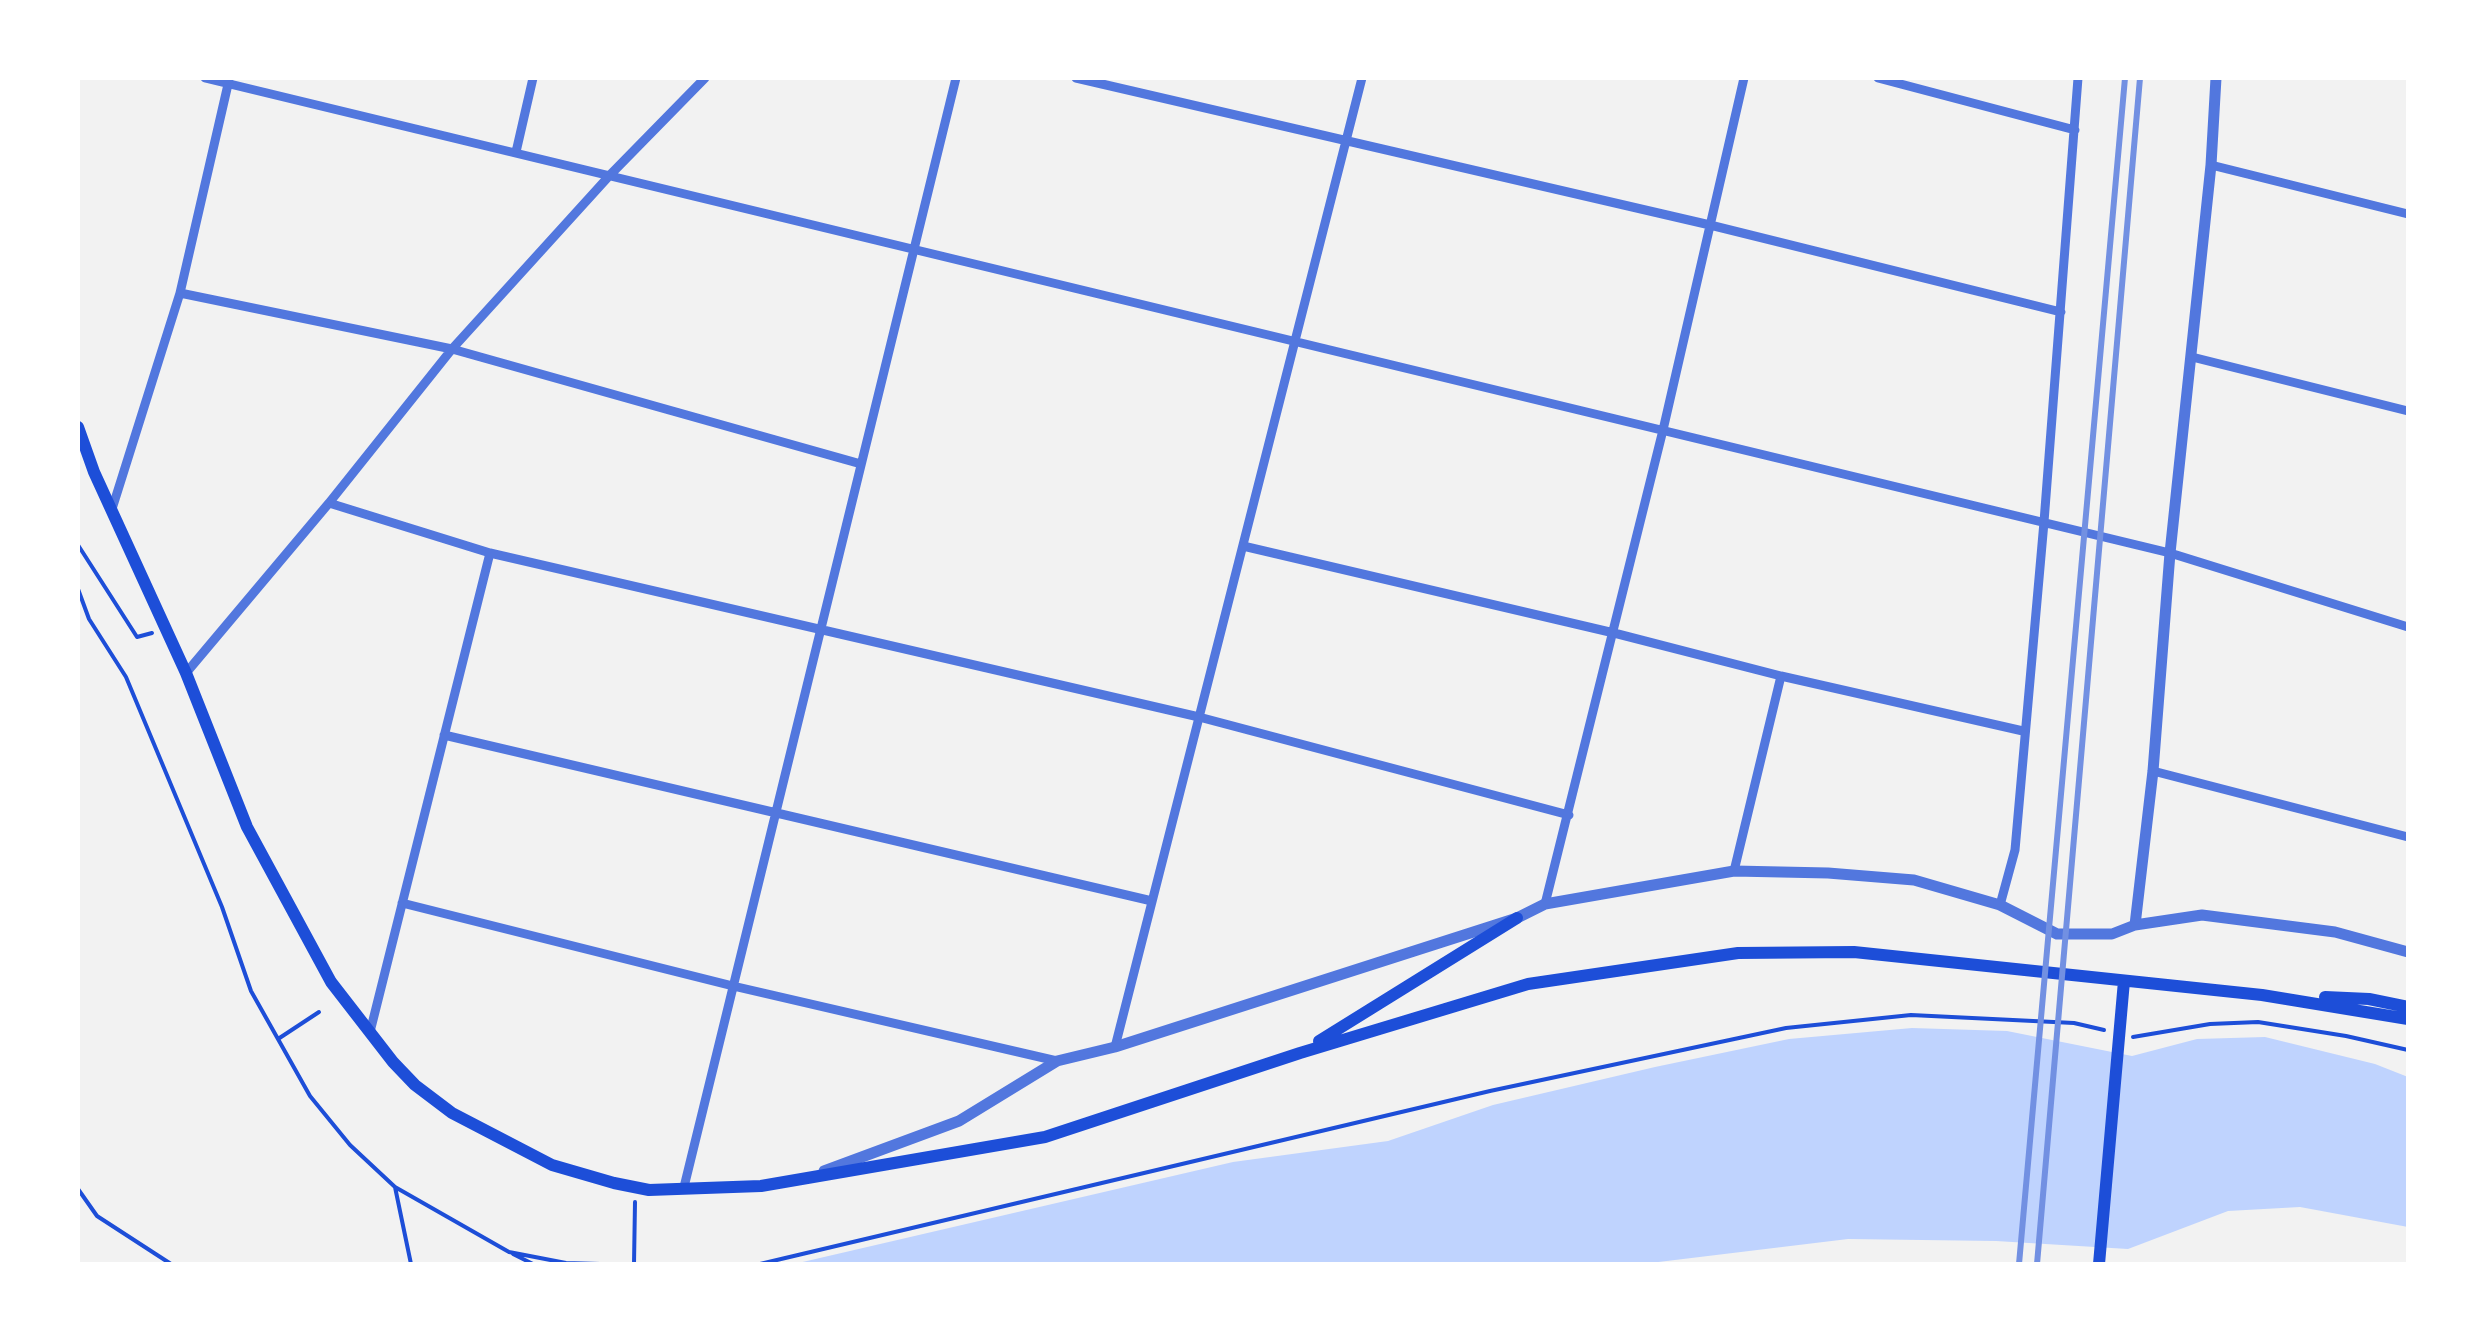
<!DOCTYPE html>
<style>
body{margin:0}
#map{position:relative;width:2486px;height:1342px;overflow:hidden;background:#f2f2f2;font-family:"Zilla Slab",serif}
canvas{display:block}
.frame{position:absolute;inset:0;border:80px solid #fff;pointer-events:none}
</style>
<div id="map">
<canvas width="2486" height="1342"></canvas>
<div class="frame"></div>
</div>
<script>
const context = document.querySelector('canvas').getContext('2d');
context.lineJoin = 'round';
function paint(path, color) { context.fillStyle = color; context.fill(path, 'evenodd'); }
const poly = rows => new Path2D(rows.map(r => 'M' + r).join(''));
function strokePath(path, color, width, dash) { context.strokeStyle = color; context.lineWidth = width; context.lineCap = dash ? 'butt' : 'round'; context.setLineDash(dash || []); context.stroke(path); }
const water = poly([
 [1912,1028,2007,1031,2132,1056,2197,1039,2265,1037,2375,1064,2408,1077,2408,1227,2300,1207,2228,1211,2128,1249,1996,1241,1848,1239,1642,1264,794,1264,1233,1162,1388,1141,1493,1105,1655,1067,1789,1039]
]);
const path = poly([
 [78,545,137,637,152,633],
 [78,589,89,619,126,677,222,907,251,991,310,1096,350,1145,395,1187,509,1252,566,1263,600,1264],
 [2133,1037,2210,1024,2258,1022,2346,1036,2408,1050],
 [278,1039,319,1012],
 [395,1187,411,1264],
 [78,1189,97,1216,171,1264],
 [513,1254,533,1264],
 [634,1264,635,1202],
 [760,1264,1490,1091,1786,1028,1911,1015,2074,1023,2104,1030]
]);
const minor = poly([
 [205,78,2170,553,2408,627],
 [1076,78,1710,225,2061,312],
 [1878,78,2075,130],
 [516,152,533,78],
 [2211,165,2408,214],
 [180,293,452,349,861,464],
 [2192,357,2408,411],
 [329,503,490,553,1199,717,1569,815],
 [112,509,180,293,229,80],
 [1243,546,1614,633,1781,676,2023,731],
 [186,673,329,503,452,349,610,175,705,78],
 [444,735,1152,901],
 [2153,771,2408,837],
 [1734,871,1781,676],
 [402,903,733,986,1057,1061],
 [1545,904,1663,430,1744,78],
 [2000,905,2015,850,2044,522,2078,78],
 [370,1032,490,553],
 [1115,1047,1362,78],
 [684,1187,956,78]
]);
const tertiary = poly([
 [2135,925,2153,771,2170,553,2211,165,2216,78],
 [824,1171,959,1121,1057,1061,1115,1047,1517,918,1545,904,1734,871,1828,873,1914,880,2000,905,2057,934,2112,934,2135,925,2202,915,2335,932,2408,952]
]);
const secondary = poly([
 [78,427,94,472,186,673,247,827,331,982,393,1062,415,1085,452,1113,552,1165,614,1183,649,1190,761,1186,1045,1137,1300,1053,1528,984,1738,953,1854,952,2262,995,2408,1019],
 [2325,997,2369,999,2408,1007],
 [1319,1041,1517,918],
 [2099,1264,2124,981]
]);
const rail = poly([
 [2019,1264,2125,78],
 [2037,1264,2140,78]
]);
paint(water, '#bfd3fe');
strokePath(path, '#1d4ed8', 4);
strokePath(minor, '#5277de', 9);
strokePath(tertiary, '#5277de', 11);
strokePath(secondary, '#1d4ed8', 12);
strokePath(rail, '#7290e2', 6);
</script>
